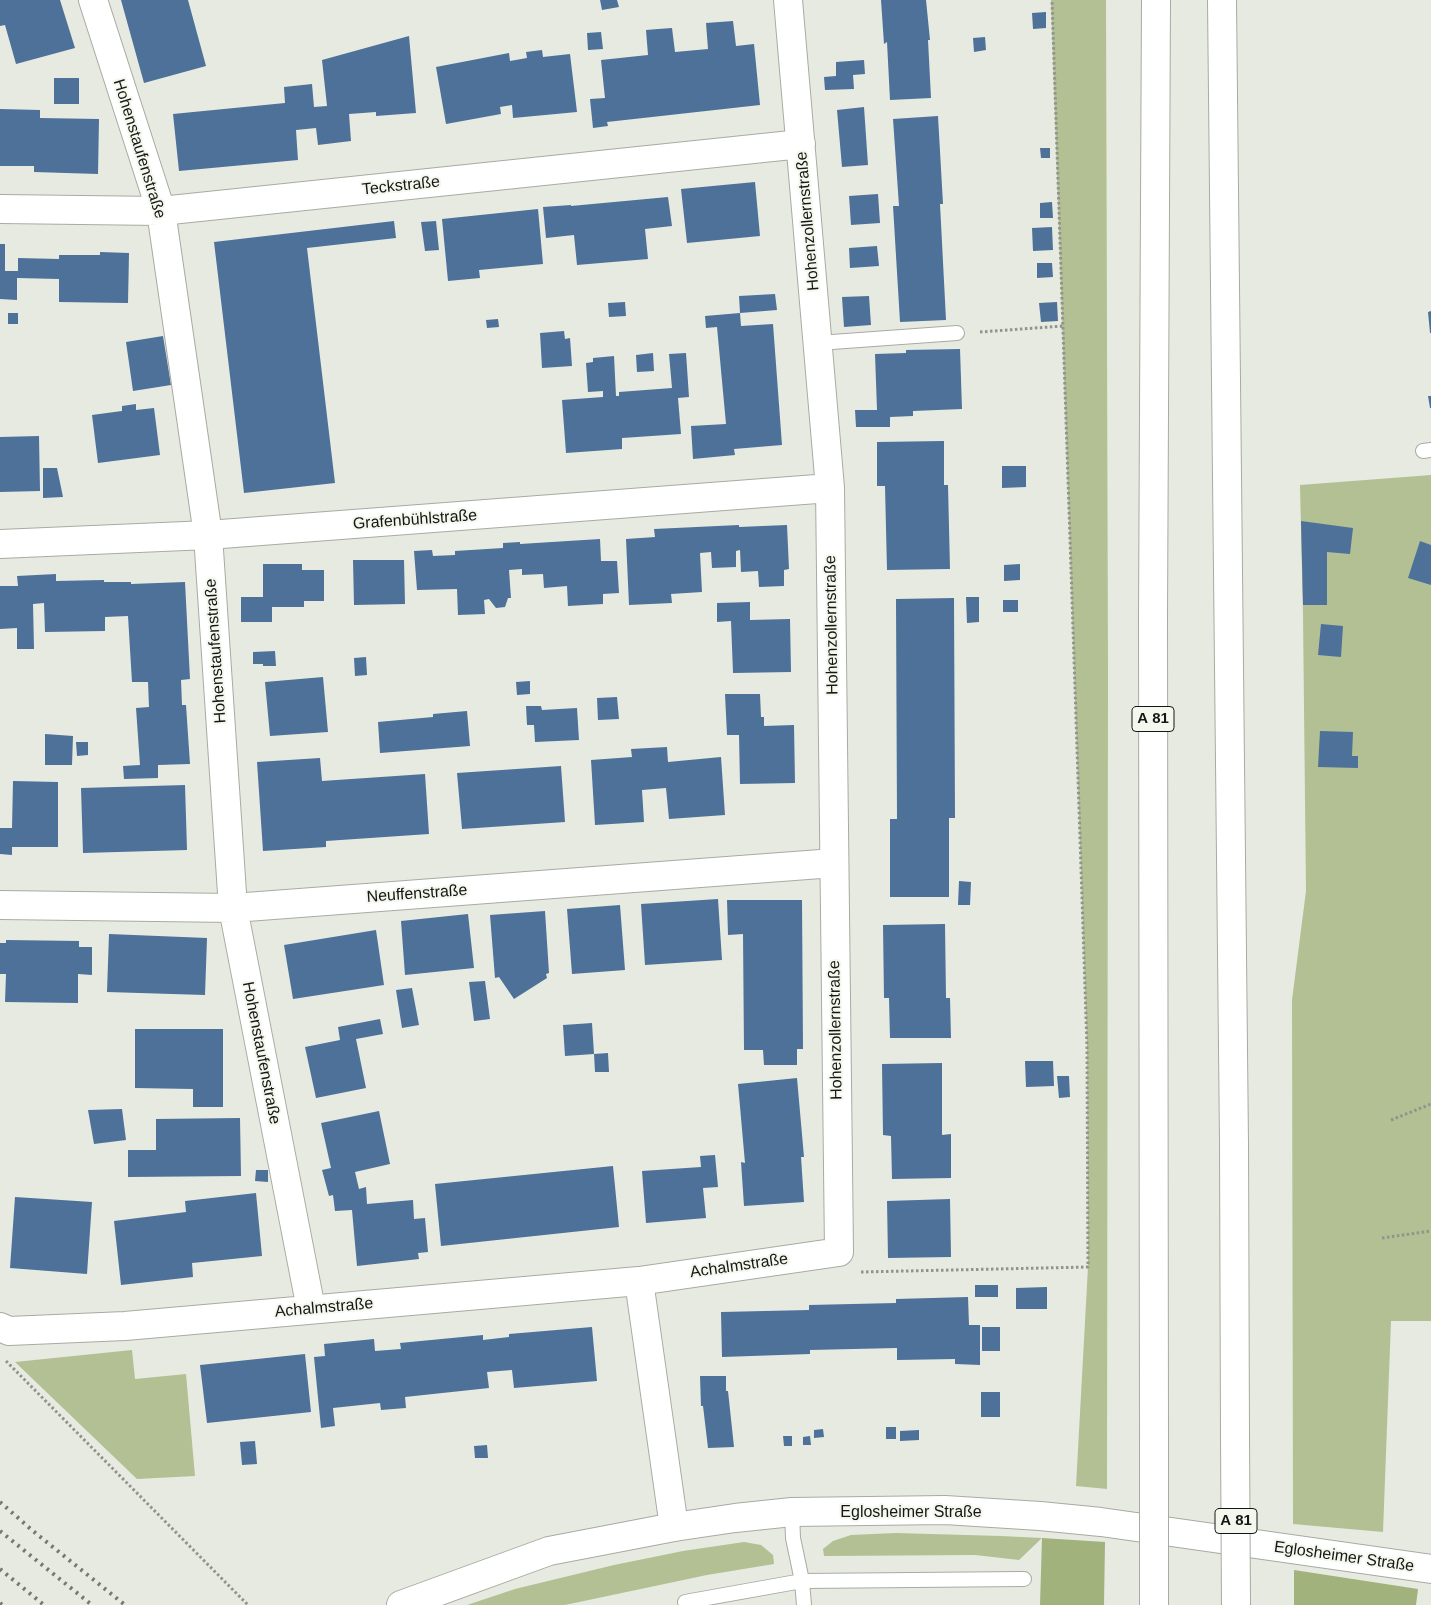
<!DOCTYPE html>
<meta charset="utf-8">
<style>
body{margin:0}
canvas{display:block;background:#e6eae0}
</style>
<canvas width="1431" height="1605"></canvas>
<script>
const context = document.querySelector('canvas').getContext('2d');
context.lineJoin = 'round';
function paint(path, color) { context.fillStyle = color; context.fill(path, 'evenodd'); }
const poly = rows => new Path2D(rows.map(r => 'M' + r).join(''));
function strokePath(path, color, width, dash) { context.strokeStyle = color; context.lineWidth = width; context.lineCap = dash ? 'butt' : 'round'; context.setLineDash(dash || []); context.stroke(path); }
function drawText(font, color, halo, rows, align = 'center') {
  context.font = font + ' Helvetica,sans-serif'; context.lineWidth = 4; context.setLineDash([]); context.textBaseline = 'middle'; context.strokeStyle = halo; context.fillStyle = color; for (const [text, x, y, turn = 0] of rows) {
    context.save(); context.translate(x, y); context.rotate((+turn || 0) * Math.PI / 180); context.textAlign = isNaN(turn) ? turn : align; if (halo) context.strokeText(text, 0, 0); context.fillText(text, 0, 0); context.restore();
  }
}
const green = poly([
 [1051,0,1106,0,1108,674,1107,1489,1076,1486,1088,1267,1087,1047],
 [1431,475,1431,1321,1391,1321,1383,1532,1293,1524,1292,1000,1306,891,1303,614,1300,485],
 [132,1350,135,1379,186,1374,195,1476,137,1479,15,1362],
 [896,1533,1001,1536,1042,1538,1019,1560,975,1555,824,1556,823,1549,833,1541,851,1535],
 [744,1542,761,1545,773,1555,774,1564,707,1575,565,1605,467,1605,515,1589,614,1565,683,1551]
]);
const forest = poly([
 [1042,1538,1105,1542,1104,1605,1040,1605],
 [1294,1570,1418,1589,1416,1605,1294,1605]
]);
const building = poly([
 [0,0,60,0,75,48,16,64,5,25,0,26],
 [121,0,188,0,206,66,144,83],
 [600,0,617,0,619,7,602,10],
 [881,0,926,0,930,40,928,40,931,98,890,100,887,42,884,44],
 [1046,12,1046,28,1033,29,1032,13],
 [733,21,736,46,754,44,760,105,607,122,608,126,593,128,590,99,605,98,601,60,648,55,646,30,658,29,672,28,675,52,708,49,706,23],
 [601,32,603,49,588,50,587,33],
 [409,36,416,113,376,116,376,112,349,114,351,141,318,145,316,128,296,130,298,160,179,171,173,114,285,103,284,87,312,84,314,107,327,106,322,60],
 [985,37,986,50,974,52,973,38],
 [542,50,543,57,570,54,577,112,513,118,512,105,500,107,501,114,446,124,436,67,509,53,510,61,527,58,526,52],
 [864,60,865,74,853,75,854,89,825,90,824,77,836,76,836,62],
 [54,78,79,78,79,104,54,104],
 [864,107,868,165,842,167,837,110],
 [0,109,40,110,40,118,99,119,98,174,34,172,34,166,0,166],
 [938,116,943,204,940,204,946,320,900,322,893,206,899,206,893,119],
 [1040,148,1050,148,1050,158,1041,158],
 [755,182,760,236,687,243,681,189],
 [878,194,880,223,851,225,849,196],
 [668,197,672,226,645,229,648,259,577,265,574,235,546,238,543,207,571,205,571,206],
 [1052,202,1053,218,1040,218,1040,203],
 [538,209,543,264,479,270,480,278,448,281,442,219],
 [394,221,396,238,307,248,335,483,244,493,214,242],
 [436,221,439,250,425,251,421,222],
 [1052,227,1053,250,1033,251,1032,228],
 [0,244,5,244,5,271,18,271,18,258,59,259,59,255,100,255,100,252,129,253,128,303,59,302,59,279,17,278,17,300,0,299],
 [877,246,879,266,850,268,849,248],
 [1037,263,1052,263,1053,277,1037,278],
 [775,294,777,310,740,313,739,296],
 [869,296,871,325,844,327,842,297],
 [625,302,626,316,609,317,608,303],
 [1057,302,1058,321,1041,322,1039,303],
 [1431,311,1431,333,1430,333,1428,312],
 [8,313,18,313,18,324,8,324],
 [740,313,741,326,773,324,782,445,734,449,735,455,693,459,691,426,726,424,717,327,706,328,705,316],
 [498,319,499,327,487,328,486,320],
 [564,331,565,339,570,338,572,366,542,368,540,333],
 [163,336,171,385,133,391,126,342],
 [960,349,962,409,913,411,913,416,890,417,890,427,856,427,855,410,877,410,875,354,906,353,906,350],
 [653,353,654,371,637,372,636,355],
 [686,353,689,397,678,398,681,434,622,438,622,449,566,453,562,400,603,397,603,391,588,392,586,363,593,362,593,358,614,356,616,396,619,396,619,392,672,388,669,354],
 [1428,396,1431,396,1431,408,1430,408],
 [136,404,136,410,154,408,160,455,98,463,92,415,122,411,122,406],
 [39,436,40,491,0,492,0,437],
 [944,441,944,485,948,485,950,569,887,570,885,486,877,486,877,442],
 [1002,466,1026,466,1026,487,1002,488],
 [43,468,57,468,63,497,43,498],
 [1301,521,1353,528,1350,554,1327,552,1327,605,1303,605],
 [739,525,739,527,787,525,789,569,784,570,784,586,759,587,758,571,741,572,740,550,736,551,736,567,712,568,711,552,700,553,702,592,671,594,672,603,629,605,626,539,655,537,654,529],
 [600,539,601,561,617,561,619,593,603,594,603,604,568,606,567,586,544,588,543,574,522,575,522,569,509,570,511,598,508,598,505,607,496,608,489,599,484,600,485,614,458,615,457,589,417,590,414,551,432,550,433,556,455,555,455,551,503,548,503,543,520,542,520,544],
 [1420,541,1431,545,1431,585,1408,578],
 [353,560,404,560,405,604,354,605],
 [263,564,302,564,302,570,324,570,324,601,304,601,304,607,272,607,272,622,241,622,241,597,263,597],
 [1020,564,1020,580,1004,581,1004,565],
 [56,574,56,581,104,580,104,582,131,582,131,584,185,582,190,679,181,680,182,705,186,705,190,764,158,765,158,778,124,779,123,766,140,765,136,708,149,707,148,682,132,682,128,616,105,617,105,631,45,632,44,603,33,604,34,649,17,649,17,628,0,629,0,586,18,586,17,576],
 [966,597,979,597,979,622,967,623],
 [954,598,955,818,949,818,949,897,890,897,890,819,897,819,896,599],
 [1003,600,1018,600,1018,612,1003,612],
 [750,602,750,620,790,619,791,672,733,673,731,621,717,622,717,603],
 [1321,624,1343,626,1341,657,1318,655],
 [275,651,276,666,263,666,263,664,253,664,253,652],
 [366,657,367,675,355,676,354,658],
 [323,677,328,732,270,736,265,682],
 [530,681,530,694,517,695,516,682],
 [725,694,760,694,761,717,764,717,764,726,794,725,795,783,740,784,739,735,727,735],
 [617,697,619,719,598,720,597,698],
 [526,706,541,706,542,710,577,708,579,740,535,742,534,725,527,725],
 [467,711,470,746,380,753,378,722,433,717,433,714],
 [1320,731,1353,732,1352,756,1358,756,1358,768,1318,767],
 [45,734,73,736,72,765,45,765],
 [76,742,88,742,88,755,77,756],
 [667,747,668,762,721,757,725,815,669,819,666,788,642,790,644,822,595,825,591,760,632,757,631,749],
 [320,758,322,781,425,774,429,834,326,841,326,847,263,851,257,762],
 [561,766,565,822,462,829,457,773],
 [13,781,58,782,58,847,12,847,12,855,0,854,0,828,12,828],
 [185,785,187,850,83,853,81,788],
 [959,881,971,882,970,905,958,905],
 [718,899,722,960,645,965,641,904],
 [727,900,802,900,803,1049,797,1049,797,1065,764,1065,763,1050,744,1050,743,934,728,935],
 [620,905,625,970,572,974,567,909],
 [545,911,549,973,546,974,547,978,514,999,499,977,495,978,490,915],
 [468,914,474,968,405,975,401,921],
 [945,924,946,998,950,998,951,1038,890,1038,889,998,884,998,883,925],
 [376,930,384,985,293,999,284,945],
 [109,934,207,938,205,995,107,992],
 [6,940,79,941,79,947,92,947,92,975,78,974,78,1003,5,1002,6,974,0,974,0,943,6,943],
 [485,981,490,1019,474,1021,469,982],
 [412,988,419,1025,402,1028,396,990],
 [380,1019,383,1034,356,1039,366,1088,316,1098,305,1047,340,1040,338,1027],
 [592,1023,594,1054,565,1056,563,1025],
 [135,1029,223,1029,223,1107,193,1107,193,1089,135,1088],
 [608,1053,609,1072,595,1072,594,1054],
 [1025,1061,1053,1061,1054,1086,1026,1087],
 [942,1063,942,1135,951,1134,951,1178,892,1179,891,1136,883,1135,882,1064],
 [1057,1076,1069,1076,1070,1097,1059,1098],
 [797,1078,804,1157,801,1157,804,1202,744,1206,741,1162,745,1163,738,1084],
 [122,1109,126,1140,94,1144,88,1110],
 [379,1111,390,1164,355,1172,359,1189,366,1187,367,1204,413,1200,414,1219,425,1218,428,1252,418,1253,419,1259,357,1266,352,1210,335,1211,333,1195,329,1196,322,1170,331,1168,321,1123],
 [240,1118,241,1176,128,1177,128,1150,156,1150,156,1119],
 [715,1155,718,1187,703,1188,706,1218,646,1223,642,1171,701,1167,700,1156],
 [613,1166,619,1227,441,1246,435,1184],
 [256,1170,268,1170,268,1182,255,1181],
 [256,1193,262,1256,192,1263,193,1277,121,1285,114,1221,186,1212,185,1201],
 [15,1197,92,1202,87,1274,10,1268],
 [950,1199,951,1257,888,1258,887,1201],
 [975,1285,998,1285,998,1297,975,1297],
 [1047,1287,1047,1309,1016,1309,1016,1288],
 [968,1297,969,1325,980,1325,980,1365,955,1364,955,1359,897,1360,897,1348,810,1350,810,1354,722,1357,721,1312,809,1310,809,1305,896,1303,896,1299],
 [592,1327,597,1381,514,1388,512,1370,487,1372,489,1388,405,1397,406,1408,381,1410,380,1403,333,1408,335,1426,321,1428,314,1357,325,1356,324,1344,374,1339,375,1351,401,1349,400,1343,483,1335,483,1340,509,1337,509,1334],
 [982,1327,1000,1327,1000,1351,982,1351],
 [305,1354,311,1412,207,1423,200,1365],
 [700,1376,726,1376,726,1391,728,1391,734,1447,708,1448,703,1406,701,1406],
 [981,1392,1000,1392,1000,1417,981,1417],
 [886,1427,896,1427,896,1439,886,1439],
 [823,1429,824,1437,814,1438,814,1430],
 [919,1430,919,1440,900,1441,900,1431],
 [783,1436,792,1436,792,1446,784,1446],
 [810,1436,811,1445,803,1445,803,1437],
 [255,1441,257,1464,242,1465,240,1442],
 [487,1445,488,1458,475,1458,474,1446]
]);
const path = poly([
 [980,332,1063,326],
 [1391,1120,1431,1104],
 [1382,1238,1431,1231],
 [861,1272,1088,1267,1087,1047,1052,0],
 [6,1361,248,1605]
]);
const service = poly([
 [818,343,957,333],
 [1423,451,1431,450],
 [792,1512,793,1538,802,1581,804,1605],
 [685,1602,802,1581,1024,1579]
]);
const minor = poly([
 [93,0,161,211,208,535,233,908,311,1309],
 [0,209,161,211,801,144],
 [0,544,208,535,830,488],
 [0,905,233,908,834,863],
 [639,1281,674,1527],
 [0,1327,9,1331,125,1326,639,1281,839,1252,830,488,788,0]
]);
const secondary = poly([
 [401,1605,549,1551,674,1527,735,1518,792,1512,945,1510,1040,1516,1101,1522,1431,1569]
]);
const motorway = poly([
 [1222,0,1234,1143,1235,1437],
 [1154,1439,1153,618,1156,0]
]);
const rail = poly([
 [0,1502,33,1531,125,1605],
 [0,1531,92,1605],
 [0,1569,44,1605],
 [0,1603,2,1605]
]);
const motorwayBridge = poly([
 [1235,1437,1236,1605],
 [1154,1439,1154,1605]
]);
const shields = [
 [1153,719,42],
 [1236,1521,42]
];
const shieldNames = [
 ["A 81",1153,719],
 ["A 81",1236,1521]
];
const streetNames = [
 ["Hohenstaufenstraße",139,149,73],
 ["Teckstraße",401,186,-6],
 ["Hohenzollernstraße",808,221,-95],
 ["Grafenbühlstraße",415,520,-4],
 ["Hohenzollernstraße",832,625,-91],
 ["Hohenstaufenstraße",216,651,-94],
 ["Neuffenstraße",417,894,-4],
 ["Hohenzollernstraße",836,1030,-91],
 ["Hohenstaufenstraße",261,1053,79],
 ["Achalmstraße",739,1266,-8],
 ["Achalmstraße",324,1308,-5],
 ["Eglosheimer Straße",911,1513],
 ["Eglosheimer Straße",1344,1557,8]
];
paint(green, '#b2c094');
paint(forest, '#a1b27d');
paint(building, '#4e7199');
strokePath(service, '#a8aba2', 16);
strokePath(minor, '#a8aba2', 30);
strokePath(secondary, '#a8aba2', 30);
strokePath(motorway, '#a8aba2', 30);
strokePath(path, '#91948d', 3, [2.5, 2.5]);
strokePath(service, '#fff', 14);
strokePath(minor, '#fff', 28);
strokePath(secondary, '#fff', 28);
strokePath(motorway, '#fff', 28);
strokePath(rail, '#767872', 4, [2.5, 5]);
strokePath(motorwayBridge, '#a8aba2', 30, []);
strokePath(motorwayBridge, '#fff', 28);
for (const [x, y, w] of shields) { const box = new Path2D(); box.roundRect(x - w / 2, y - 12.5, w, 25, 4); context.fillStyle = '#f4f7ed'; context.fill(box); strokePath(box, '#161714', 1); }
drawText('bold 15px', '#161714', null, shieldNames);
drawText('16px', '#161714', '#f4f7ed', streetNames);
</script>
